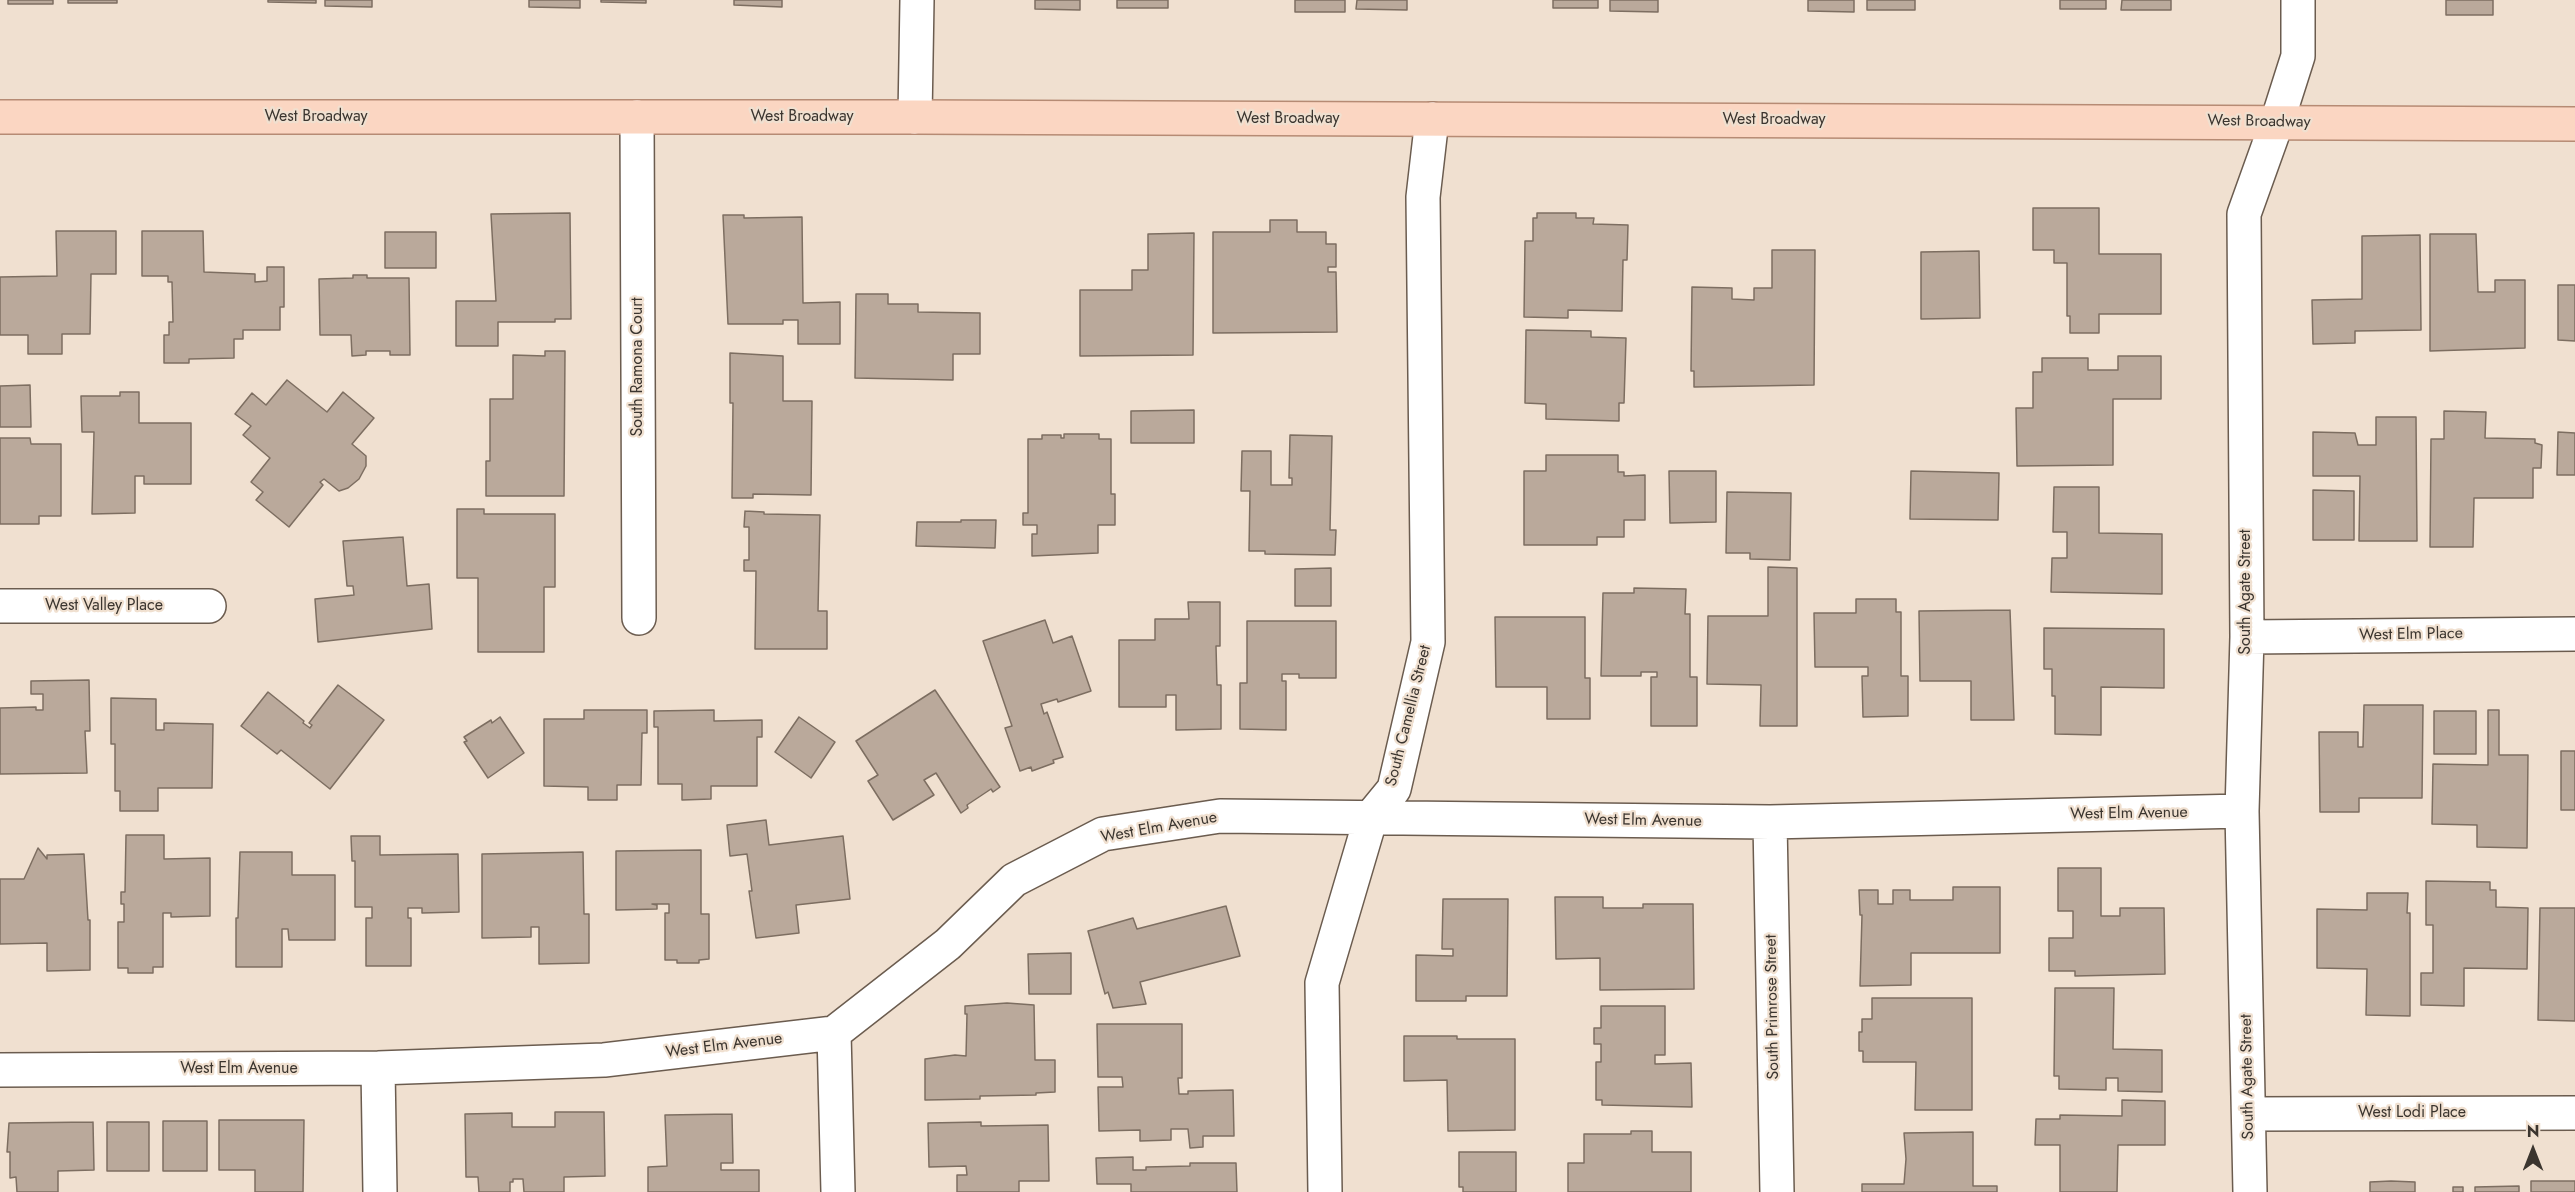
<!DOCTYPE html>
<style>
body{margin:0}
#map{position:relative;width:2575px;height:1192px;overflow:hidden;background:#f0e0d0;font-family:Jost,sans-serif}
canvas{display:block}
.north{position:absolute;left:2503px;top:1120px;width:60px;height:60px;-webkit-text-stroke:4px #f0e0d0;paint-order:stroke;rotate:0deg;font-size:16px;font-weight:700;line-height:24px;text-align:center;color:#3b352f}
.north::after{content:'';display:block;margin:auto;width:21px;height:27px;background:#3b352f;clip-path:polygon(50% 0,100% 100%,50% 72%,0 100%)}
</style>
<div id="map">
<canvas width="2575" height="1192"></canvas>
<div class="north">N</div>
</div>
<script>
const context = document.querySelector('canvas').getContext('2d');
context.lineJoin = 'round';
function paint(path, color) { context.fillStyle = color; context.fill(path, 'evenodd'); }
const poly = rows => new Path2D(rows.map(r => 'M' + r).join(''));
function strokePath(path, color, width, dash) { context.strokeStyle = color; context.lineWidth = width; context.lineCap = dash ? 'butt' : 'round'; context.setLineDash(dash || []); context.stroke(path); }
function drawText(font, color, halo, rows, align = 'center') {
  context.font = font + ' Jost,sans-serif'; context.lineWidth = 4.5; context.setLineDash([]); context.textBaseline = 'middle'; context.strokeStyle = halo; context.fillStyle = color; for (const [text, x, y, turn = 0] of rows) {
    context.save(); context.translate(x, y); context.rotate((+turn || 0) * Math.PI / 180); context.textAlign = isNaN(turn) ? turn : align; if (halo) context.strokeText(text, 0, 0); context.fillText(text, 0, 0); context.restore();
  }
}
const building = poly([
 [8,0,53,0,53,4,8,4,8,0],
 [68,0,117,0,117,3,68,3,68,0],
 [268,0,316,0,316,3,268,2,268,0],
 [325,0,372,0,372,7,325,6,325,0],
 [529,0,580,0,580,8,529,7,529,0],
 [601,0,646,0,646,3,601,2,601,0],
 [734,0,782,0,782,7,734,5,734,0],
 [1035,0,1080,0,1080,10,1035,9,1035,0],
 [1117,0,1168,0,1168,8,1117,8,1117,0],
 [1295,0,1345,0,1345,12,1295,12,1295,0],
 [1357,0,1407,0,1407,10,1356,9,1357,0],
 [1553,0,1598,0,1598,8,1553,8,1553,0],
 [1610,0,1658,0,1658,12,1610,11,1610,0],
 [1808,0,1854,0,1854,12,1808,11,1808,0],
 [1867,0,1915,0,1915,10,1867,10,1867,0],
 [2060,0,2106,0,2106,9,2060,9,2060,0],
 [2122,0,2171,0,2171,10,2121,10,2122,0],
 [2446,0,2493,0,2493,15,2446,15,2446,0],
 [2033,208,2099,208,2099,254,2161,254,2161,314,2099,314,2099,333,2070,333,2070,316,2067,316,2067,263,2054,263,2054,250,2033,250,2033,208],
 [570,213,571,319,555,319,555,322,498,322,498,346,456,346,456,301,496,301,491,214,570,213],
 [1537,213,1576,213,1576,218,1594,218,1593,224,1628,225,1627,260,1623,260,1622,311,1568,310,1568,318,1524,317,1525,241,1533,241,1533,218,1537,218,1537,213],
 [723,215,744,215,744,218,802,217,803,303,840,302,840,344,798,344,798,320,783,320,783,324,728,324,723,215],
 [1270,220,1297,220,1297,232,1326,232,1326,244,1336,244,1336,267,1328,267,1328,272,1336,272,1337,332,1213,333,1213,232,1270,232,1270,220],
 [56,231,116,231,116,274,91,274,90,334,62,334,62,354,28,354,28,335,0,335,0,277,57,276,56,231],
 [142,231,203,231,204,272,255,274,255,282,267,281,267,267,284,267,284,307,280,307,280,330,243,330,243,339,234,339,234,358,189,359,189,363,164,363,164,335,169,335,169,322,173,322,172,282,168,282,168,276,142,276,142,231],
 [385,232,436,232,436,268,385,268,385,232],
 [1194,233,1193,355,1080,356,1080,290,1132,290,1132,270,1148,270,1148,234,1194,233],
 [2430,234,2476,234,2478,292,2495,292,2495,280,2525,280,2525,348,2430,351,2430,234],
 [2420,235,2421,330,2355,331,2355,343,2313,344,2312,300,2362,299,2362,236,2420,235],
 [1772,250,1815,250,1814,385,1694,387,1694,371,1691,371,1692,287,1732,288,1732,299,1754,300,1754,288,1772,288,1772,250],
 [1979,251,1980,318,1921,319,1921,252,1979,251],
 [353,275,367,275,367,278,409,278,410,355,390,355,390,351,366,351,366,355,352,356,351,335,320,335,319,279,353,278,353,275],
 [2558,285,2575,285,2575,341,2558,340,2558,285],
 [856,294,888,294,888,304,918,304,918,312,980,313,980,354,953,354,953,380,855,378,856,294],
 [1526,330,1591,331,1591,337,1626,338,1624,403,1619,403,1619,421,1546,419,1546,404,1525,403,1526,330],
 [545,351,565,351,564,496,486,496,486,461,490,461,490,399,513,399,513,355,545,356,545,351],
 [730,353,783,356,783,401,812,401,811,495,753,494,753,498,732,498,733,403,730,403,730,353],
 [2118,356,2161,356,2161,399,2113,399,2113,465,2017,466,2016,408,2033,408,2033,372,2042,372,2042,358,2088,358,2088,370,2118,370,2118,356],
 [287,380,327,412,343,392,374,418,352,444,366,456,366,466,359,479,348,488,339,491,324,479,320,482,323,485,289,527,256,500,263,492,251,482,270,458,243,435,251,426,235,414,252,393,266,405,287,380],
 [30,385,31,427,0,427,0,386,30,385],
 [120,392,139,392,139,423,191,423,191,484,144,484,144,476,135,476,135,513,92,514,94,432,82,432,81,396,120,396,120,392],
 [1194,410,1194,443,1131,443,1131,411,1194,410],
 [2444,411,2486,412,2485,438,2535,439,2535,443,2542,445,2541,468,2533,468,2533,498,2474,498,2473,547,2430,547,2431,439,2444,439,2444,411],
 [2376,417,2416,417,2417,541,2359,541,2360,476,2313,476,2313,432,2355,433,2358,445,2376,445,2376,417],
 [2558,432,2575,433,2575,475,2557,475,2558,432],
 [1064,434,1099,434,1099,439,1111,439,1111,494,1115,494,1115,525,1098,525,1098,553,1032,556,1032,534,1037,534,1037,525,1023,525,1023,513,1028,513,1028,439,1042,439,1042,435,1061,435,1061,438,1064,438,1064,434],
 [1290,435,1332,436,1330,530,1336,530,1335,555,1265,554,1265,551,1249,551,1250,491,1241,491,1242,451,1271,451,1271,485,1292,485,1292,478,1289,478,1290,435],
 [0,438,30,438,31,444,61,444,61,516,39,516,39,524,0,524,0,438],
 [1546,455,1618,455,1618,472,1624,472,1624,476,1645,475,1645,520,1624,520,1624,537,1597,537,1597,545,1524,545,1524,471,1546,471,1546,455],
 [1669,471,1716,471,1716,522,1670,523,1669,471],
 [1911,471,1999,473,1998,520,1910,519,1911,471],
 [2054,487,2099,487,2099,533,2162,534,2162,594,2051,592,2052,558,2067,558,2067,532,2053,532,2054,487],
 [2313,490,2354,491,2354,540,2313,540,2313,490],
 [1727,492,1791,493,1790,560,1750,559,1750,553,1726,553,1727,492],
 [457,509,484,509,484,514,555,514,555,587,544,587,544,652,478,652,478,578,457,578,457,509],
 [745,511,764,512,764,514,820,515,818,611,827,611,827,649,755,649,756,571,744,571,744,560,749,560,749,527,744,527,745,511],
 [961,520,996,520,995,548,916,546,917,522,961,522,961,520],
 [403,537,407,586,429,584,432,629,318,642,315,599,354,595,353,586,347,586,343,541,403,537],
 [1768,567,1797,568,1797,726,1760,726,1761,685,1707,684,1708,616,1768,616,1768,567],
 [1331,568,1331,606,1295,606,1295,569,1331,568],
 [1634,588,1686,589,1685,614,1690,614,1690,677,1697,677,1697,726,1651,726,1651,677,1657,677,1657,672,1641,672,1641,676,1601,676,1603,593,1634,593,1634,588],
 [1856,599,1896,599,1896,612,1901,612,1901,676,1908,676,1908,716,1863,717,1862,676,1868,676,1868,667,1815,667,1814,613,1856,613,1856,599],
 [1188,602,1220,602,1220,646,1216,646,1217,685,1221,685,1221,729,1176,730,1176,695,1166,695,1166,707,1119,707,1119,640,1155,640,1155,619,1189,619,1188,602],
 [2010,610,2014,720,1971,720,1971,681,1920,681,1919,611,2010,610],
 [1495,617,1585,617,1585,678,1590,678,1590,719,1547,719,1547,687,1496,687,1495,617],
 [1045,620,1053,643,1072,636,1091,691,1058,702,1057,699,1041,704,1044,714,1047,712,1063,757,1053,760,1054,763,1032,771,1031,767,1020,771,1005,728,1012,726,983,641,1045,620],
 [1247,621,1336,621,1336,678,1299,678,1299,674,1282,674,1282,681,1286,681,1286,730,1240,729,1240,683,1247,683,1247,621],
 [2044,628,2164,629,2164,688,2101,687,2101,735,2055,734,2055,696,2052,696,2052,669,2044,669,2044,628],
 [89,680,90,731,85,731,87,773,0,774,0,708,36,707,36,710,43,710,43,694,31,694,31,681,89,680],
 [338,685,384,720,330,789,281,750,277,754,241,726,268,692,304,721,303,723,310,728,312,725,309,723,338,685],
 [935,690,1000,787,993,792,991,789,967,805,968,808,961,813,936,773,924,780,934,795,893,820,868,781,878,775,856,741,935,690],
 [111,698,156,699,156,730,164,730,164,723,213,724,212,788,158,788,158,811,120,811,120,791,115,791,115,744,111,744,111,698],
 [2364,705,2423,705,2422,798,2359,798,2359,812,2320,812,2319,732,2358,732,2358,747,2363,747,2364,705],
 [584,710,647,710,647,733,642,733,641,785,617,785,617,800,588,800,588,787,544,786,544,719,584,719,584,710],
 [714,710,714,721,762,720,762,737,757,737,757,786,711,786,711,799,682,800,682,784,658,784,658,727,654,727,654,711,714,710],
 [2488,710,2499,710,2499,755,2528,755,2527,848,2477,847,2477,825,2432,824,2433,764,2488,765,2488,710],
 [2434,711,2476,711,2476,754,2434,754,2434,711],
 [500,717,524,753,488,778,464,742,467,741,464,737,491,720,492,723,500,717],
 [799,717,835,742,811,778,775,752,799,717],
 [2561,751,2575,751,2575,810,2561,810,2561,751],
 [766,820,769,845,843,836,850,899,796,905,799,933,756,938,749,891,752,891,747,854,730,856,727,825,766,820],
 [126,835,164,835,164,859,210,858,210,916,171,917,171,913,163,913,163,967,153,967,153,973,128,973,128,968,118,968,118,922,124,922,124,904,121,904,121,892,125,892,126,835],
 [351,836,380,836,380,855,458,854,459,912,422,913,422,908,408,908,408,918,411,918,411,966,366,966,366,918,372,918,372,907,355,907,355,861,352,861,351,836],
 [38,848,47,859,47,855,84,854,88,920,90,920,90,970,47,971,47,943,0,944,0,879,24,879,38,848],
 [701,850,701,914,709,914,709,959,699,960,699,963,677,963,677,960,665,960,665,913,669,913,669,904,652,904,657,905,657,909,616,910,616,851,701,850],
 [240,852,292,852,292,875,335,875,335,940,289,940,288,929,282,929,282,967,236,967,236,918,238,918,240,852],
 [583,852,584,914,589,914,589,963,539,964,539,927,531,927,531,937,482,938,482,854,583,852],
 [2058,868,2101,868,2101,916,2120,916,2120,908,2164,908,2165,974,2075,976,2075,971,2049,971,2049,938,2073,938,2073,911,2058,911,2058,868],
 [2426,881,2490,882,2490,890,2496,890,2496,907,2528,908,2527,969,2464,968,2464,1006,2421,1005,2421,973,2433,973,2433,925,2426,925,2426,881],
 [1953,887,2000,887,2000,953,1911,953,1911,985,1860,986,1862,915,1860,915,1859,890,1878,890,1878,904,1893,904,1893,890,1910,890,1910,900,1953,900,1953,887],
 [2367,893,2408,893,2407,913,2410,913,2410,1016,2366,1015,2367,969,2317,968,2317,909,2367,910,2367,893],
 [1555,897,1603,897,1603,908,1643,908,1643,904,1693,904,1694,989,1600,990,1600,958,1556,959,1555,897],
 [1443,899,1508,899,1507,996,1466,996,1466,1001,1416,1001,1416,955,1453,956,1453,949,1442,949,1443,899],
 [1226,906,1240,956,1140,982,1146,1004,1113,1008,1108,992,1105,994,1088,931,1133,918,1137,929,1226,906],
 [2540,908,2575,908,2575,1021,2538,1020,2540,908],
 [1071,953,1071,994,1029,994,1028,954,1071,953],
 [2055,988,2114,988,2113,1049,2162,1050,2162,1092,2118,1091,2118,1078,2106,1078,2106,1090,2059,1089,2059,1076,2054,1076,2055,988],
 [1872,998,1972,998,1972,1110,1915,1110,1916,1062,1863,1062,1863,1051,1859,1051,1859,1032,1862,1032,1862,1019,1872,1019,1872,998],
 [1007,1003,1034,1005,1035,1060,1055,1060,1055,1092,1036,1093,1036,1095,980,1096,980,1099,925,1100,925,1059,955,1055,966,1056,967,1014,965,1014,965,1006,1007,1003],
 [1601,1006,1665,1006,1665,1055,1655,1055,1655,1064,1691,1063,1692,1107,1602,1105,1602,1100,1596,1100,1596,1062,1601,1062,1601,1044,1594,1044,1594,1028,1601,1028,1601,1006],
 [1097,1024,1182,1024,1182,1078,1178,1078,1179,1094,1188,1094,1188,1091,1233,1090,1234,1136,1203,1136,1203,1147,1190,1148,1188,1129,1171,1129,1171,1140,1140,1141,1140,1130,1099,1131,1098,1087,1123,1087,1122,1077,1098,1077,1097,1024],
 [1404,1036,1457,1036,1457,1039,1515,1039,1515,1130,1448,1131,1447,1080,1404,1081,1404,1036],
 [2122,1100,2165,1101,2165,1145,2118,1145,2117,1192,2060,1192,2060,1145,2035,1145,2036,1119,2060,1119,2060,1115,2122,1116,2122,1100],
 [555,1112,604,1112,605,1176,564,1177,564,1192,524,1192,523,1179,513,1179,513,1182,510,1182,510,1192,479,1192,478,1177,466,1177,465,1114,512,1113,512,1127,555,1127,555,1112],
 [732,1114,733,1163,721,1163,721,1170,759,1170,759,1192,648,1192,648,1167,667,1166,665,1115,732,1114],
 [219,1120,304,1120,303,1192,255,1192,255,1170,219,1170,219,1120],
 [163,1121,207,1121,207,1171,163,1171,163,1121],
 [93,1122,94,1170,58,1171,58,1192,17,1192,16,1177,10,1178,10,1152,7,1152,9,1123,93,1122],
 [107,1122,149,1122,149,1171,107,1171,107,1122],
 [981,1122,981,1126,1048,1125,1049,1181,1019,1181,1019,1192,957,1192,957,1175,967,1175,966,1166,929,1167,928,1123,981,1122],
 [1631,1131,1652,1131,1652,1152,1691,1152,1691,1192,1568,1192,1568,1163,1584,1163,1584,1134,1631,1134,1631,1131],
 [1973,1132,1973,1186,1997,1186,1997,1192,1862,1192,1862,1184,1904,1184,1906,1159,1904,1133,1973,1132],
 [1459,1152,1516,1152,1516,1192,1463,1192,1463,1187,1459,1187,1459,1152],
 [1133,1157,1133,1170,1146,1170,1146,1167,1190,1166,1190,1163,1236,1163,1237,1192,1131,1192,1131,1184,1097,1184,1096,1158,1133,1157],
 [2391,1181,2415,1182,2415,1192,2370,1192,2370,1182,2391,1181],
 [2531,1181,2575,1181,2575,1192,2531,1192,2531,1181],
 [2519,1186,2519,1192,2475,1192,2475,1187,2519,1186],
 [2453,1187,2463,1187,2463,1192,2453,1192,2453,1187]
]);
const minor = poly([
 [637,117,639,618],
 [915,117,917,0],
 [0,606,209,606],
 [2247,637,2575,634],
 [1770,822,1777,1192],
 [834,1033,838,1192],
 [378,1068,380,1192],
 [0,1070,378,1068,604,1060,834,1033,948,944,1014,880,1103,834,1220,816,1770,822,2242,811],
 [2250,1114,2575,1113],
 [1325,1192,1322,983,1371,817,1394,789,1428,642,1423,197,1432,119],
 [2250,1192,2242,811,2247,637,2244,214,2277,122,2298,56,2298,0]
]);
const major = poly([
 [0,117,915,117,2575,124]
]);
const streetNames = [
 ["West Broadway",316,117],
 ["West Broadway",802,117],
 ["West Broadway",1288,119],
 ["West Broadway",1774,120],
 ["West Broadway",2259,122,1],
 ["South Ramona Court",638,367,-90],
 ["South Agate Street",2246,592,-90],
 ["West Valley Place",104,606],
 ["West Elm Place",2411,635,-1],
 ["South Camellia Street",1409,716,-76],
 ["West Elm Avenue",2129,814,-1],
 ["West Elm Avenue",1643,821,1],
 ["West Elm Avenue",1159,828,-10],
 ["South Primrose Street",1773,1007,-91],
 ["West Elm Avenue",724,1046,-7],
 ["West Elm Avenue",239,1069],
 ["South Agate Street",2248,1077,-91],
 ["West Lodi Place",2412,1113]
];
paint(building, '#baa99b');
strokePath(building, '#7d6e61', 1.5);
strokePath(minor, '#6b5c4f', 36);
strokePath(major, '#b68b74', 36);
strokePath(minor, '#fff', 33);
strokePath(major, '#fbd6c2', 33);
drawText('16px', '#3b352f', '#f0e0d0', streetNames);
</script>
